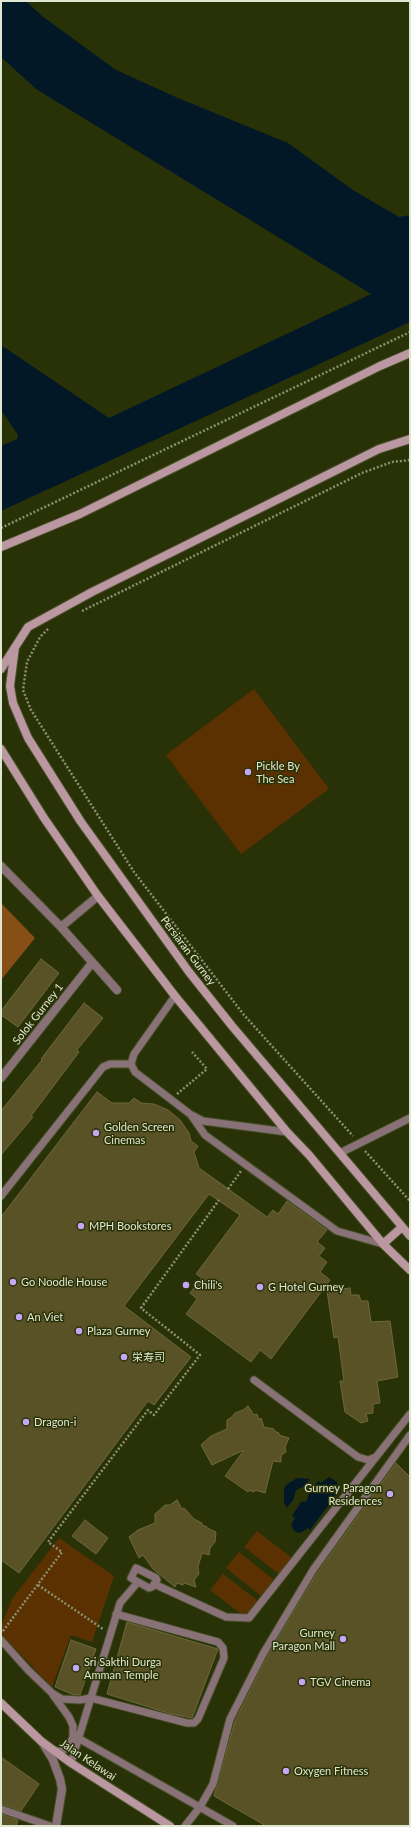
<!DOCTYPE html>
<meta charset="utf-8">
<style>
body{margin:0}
#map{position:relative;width:411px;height:1827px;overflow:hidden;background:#293207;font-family:Lato,sans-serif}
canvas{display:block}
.frame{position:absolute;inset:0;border:2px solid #e0e7d0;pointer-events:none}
</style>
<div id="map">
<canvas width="411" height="1827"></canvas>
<div class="frame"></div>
</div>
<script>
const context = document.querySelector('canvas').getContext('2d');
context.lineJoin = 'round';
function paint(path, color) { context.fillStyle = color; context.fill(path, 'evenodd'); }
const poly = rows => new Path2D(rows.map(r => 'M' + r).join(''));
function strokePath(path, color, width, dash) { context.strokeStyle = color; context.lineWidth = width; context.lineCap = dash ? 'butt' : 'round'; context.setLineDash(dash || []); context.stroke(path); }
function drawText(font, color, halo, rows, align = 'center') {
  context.font = font + ' Lato,"Noto Sans SC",sans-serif'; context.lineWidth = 3; context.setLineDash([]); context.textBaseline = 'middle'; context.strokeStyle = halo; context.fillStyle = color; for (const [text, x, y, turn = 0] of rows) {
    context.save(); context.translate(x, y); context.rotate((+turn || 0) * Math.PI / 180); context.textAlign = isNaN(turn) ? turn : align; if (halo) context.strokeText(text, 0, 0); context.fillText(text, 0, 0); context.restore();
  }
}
const green = poly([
 [254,689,329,789,241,854,166,755],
 [257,1531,292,1558,279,1574,244,1547],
 [59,1538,114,1576,92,1642,71,1635,52,1687,4,1637,1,1633,1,1626,12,1599],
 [239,1552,274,1580,261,1596,226,1568],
 [223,1574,258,1601,245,1617,210,1590]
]);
const forest = poly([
 [1,903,35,938,1,980]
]);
const water = poly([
 [1,1,26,1,42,16,116,70,178,98,288,143,353,190,399,217,410,215,410,322,1,511,1,446,17,439,18,435,1,410,1,345,109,418,371,294,36,89,1,57],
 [329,1477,337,1482,337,1489,334,1493,336,1495,310,1530,308,1528,300,1533,295,1532,291,1525,295,1518,292,1516,301,1502,307,1501,308,1495,318,1481,321,1483],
 [297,1478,310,1479,303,1487,296,1490,293,1500,287,1508,284,1502,284,1489,286,1485]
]);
const building = poly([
 [41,959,59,973,18,1027,1,1015,1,1011,41,959],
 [84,1003,103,1018,77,1050,79,1052,31,1116,33,1117,1,1155,1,1111,42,1060,41,1059,84,1003],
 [97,1092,112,1103,129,1103,134,1098,141,1103,154,1104,168,1110,180,1120,189,1133,191,1141,198,1146,194,1152,199,1168,213,1178,267,1217,273,1210,278,1214,287,1201,327,1230,317,1242,325,1248,319,1256,327,1262,320,1272,330,1280,271,1359,260,1350,251,1362,186,1314,197,1299,190,1293,202,1278,196,1274,240,1215,209,1194,124,1306,191,1357,154,1405,148,1401,19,1573,1,1560,1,1217,97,1092],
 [350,1288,351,1295,359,1295,361,1301,368,1301,371,1322,390,1321,398,1377,377,1381,380,1403,373,1404,373,1413,366,1414,368,1421,361,1423,345,1412,340,1381,344,1381,338,1337,334,1338,327,1291,350,1288],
 [248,1406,254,1415,257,1414,259,1420,261,1418,264,1427,274,1429,274,1431,279,1433,279,1435,289,1438,285,1447,286,1452,281,1455,281,1462,273,1461,265,1493,255,1490,254,1492,249,1490,248,1492,225,1476,244,1450,212,1465,201,1445,211,1436,227,1429,227,1420,232,1417,235,1413,243,1410,248,1406],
 [396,1463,410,1477,410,1826,266,1826,214,1796,235,1721,267,1656,317,1573,396,1463],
 [177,1500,182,1509,184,1508,194,1519,202,1523,202,1525,207,1527,207,1528,216,1532,215,1542,210,1548,209,1555,202,1553,198,1567,199,1574,194,1580,196,1587,184,1583,183,1585,177,1583,175,1587,153,1569,143,1555,139,1558,129,1537,138,1530,155,1523,155,1514,165,1505,170,1505,177,1500],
 [85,1520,108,1538,96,1554,72,1536,85,1520],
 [127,1622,218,1649,192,1718,171,1714,107,1694,127,1622],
 [71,1640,96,1649,80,1695,74,1695,55,1687,71,1640],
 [1,1757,39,1784,21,1811,1,1804,1,1757],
 [1,1814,18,1820,16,1826,1,1826,1,1814]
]);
const path = poly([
 [1,528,410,332],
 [82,611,362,473,392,462,410,460],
 [48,629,40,637,27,662,23,690,31,710,134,872,244,1015,353,1136],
 [177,1094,207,1069,192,1052],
 [365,1151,410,1201],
 [228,1189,241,1171],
 [38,1585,103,1629],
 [3,1631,62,1552,48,1542,148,1410,154,1415,200,1355,141,1308,219,1200]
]);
const service = poly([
 [175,996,134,1054,131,1064,135,1072,190,1114,203,1121,287,1132],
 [191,1115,205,1135,337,1231,383,1244],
 [340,1153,410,1118],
 [1,1196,103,1067,110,1064,131,1064],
 [254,1380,358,1457,368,1460,376,1457,410,1414],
 [136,1568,156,1578,157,1580,152,1587,149,1588,131,1578,136,1568],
 [154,1584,226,1617,249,1618,376,1457],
 [1,1640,28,1670,52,1693,62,1699,80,1700,91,1698,187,1723,194,1723,198,1719,224,1658,223,1648,218,1642,116,1614],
 [53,1695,69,1717,73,1726,73,1737,68,1747,62,1751,54,1751],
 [78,1738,233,1826],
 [71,1763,120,1603,138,1582],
 [1,1809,50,1826],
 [185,1826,200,1807,213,1784,230,1719,263,1654,313,1570,410,1435]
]);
const minor = poly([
 [1,866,61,927,117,990],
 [61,927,98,896],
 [1,1078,92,963],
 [42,1742,53,1760,60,1779,62,1789,56,1826]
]);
const secondary = poly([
 [1,547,80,514,380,366,410,353],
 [15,647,10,686,13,703,28,738,81,822,189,972,232,1026,410,1236],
 [1,669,28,627,92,592,379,449,410,439],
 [1,749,44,818,98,896,175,996,287,1132,309,1155,383,1244,410,1270],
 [383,1244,402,1227],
 [1,1703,41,1741,71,1763,170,1826]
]);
const markers = [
 [248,772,4,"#c3a7f2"],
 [96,1133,4,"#c3a7f2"],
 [81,1226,4,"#c3a7f2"],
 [13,1282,4,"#c3a7f2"],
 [186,1285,4,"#c3a7f2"],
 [260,1287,4,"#c3a7f2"],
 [19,1317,4,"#c3a7f2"],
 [79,1331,4,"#c3a7f2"],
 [124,1357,4,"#c3a7f2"],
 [26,1422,4,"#c3a7f2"],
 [390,1494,4,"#c3a7f2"],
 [343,1639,4,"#c3a7f2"],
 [76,1668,4,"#c3a7f2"],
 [302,1682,4,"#c3a7f2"],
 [286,1771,4,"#c3a7f2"]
];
const poiNames = [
 ["Pickle By",256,766],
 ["The Sea",256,779],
 ["Golden Screen",104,1127],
 ["Cinemas",104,1140],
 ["MPH Bookstores",89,1226],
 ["Go Noodle House",21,1282],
 ["Chili's",194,1285],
 ["G Hotel Gurney",268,1287],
 ["An Viet",27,1317],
 ["Plaza Gurney",87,1331],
 ["栄寿司",132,1357],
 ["Dragon-i",34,1422],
 ["Gurney Paragon",382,1488,"right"],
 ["Residences",382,1501,"right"],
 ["Gurney",335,1633,"right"],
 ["Paragon Mall",335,1646,"right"],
 ["Sri Sakthi Durga",84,1662],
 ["Amman Temple",84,1675],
 ["TGV Cinema",310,1682],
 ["Oxygen Fitness",294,1771]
];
const streetNames = [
 ["Persiaran Gurney",188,951,53],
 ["Solok Gurney 1",38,1014,-52],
 ["Jalan Kelawai",88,1760,34]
];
paint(green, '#5c3102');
paint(forest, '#874f16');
paint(water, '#031827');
paint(building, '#595226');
strokePath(building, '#6e683b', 1);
strokePath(service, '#464f27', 9);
strokePath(minor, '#464f27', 10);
strokePath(secondary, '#464f27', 10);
strokePath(path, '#8a9171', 2.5, [2, 2]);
strokePath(service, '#887277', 7);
strokePath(minor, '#887277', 8);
strokePath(secondary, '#bb98a1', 8);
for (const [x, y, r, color] of markers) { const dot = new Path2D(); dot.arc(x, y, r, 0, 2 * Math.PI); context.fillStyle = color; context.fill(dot); strokePath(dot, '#293207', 1.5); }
drawText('11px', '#e0e7d0', '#293207', poiNames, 'left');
drawText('11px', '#e0e7d0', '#293207', streetNames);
</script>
